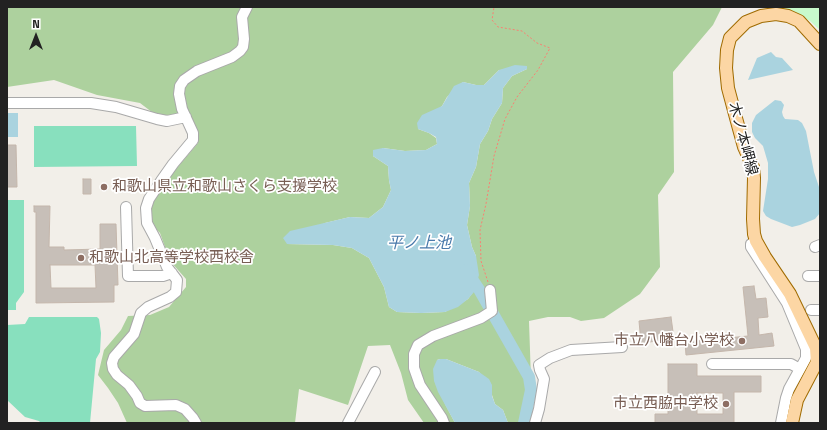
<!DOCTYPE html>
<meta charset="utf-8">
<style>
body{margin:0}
#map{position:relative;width:827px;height:430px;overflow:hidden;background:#f2efe9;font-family:"Titillium Web",sans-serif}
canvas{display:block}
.frame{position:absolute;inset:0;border:8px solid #222;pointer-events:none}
.north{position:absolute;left:16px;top:16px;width:40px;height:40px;-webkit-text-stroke:3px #fff;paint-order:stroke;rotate:0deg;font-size:11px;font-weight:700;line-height:16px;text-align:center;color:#222}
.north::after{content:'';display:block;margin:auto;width:14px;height:18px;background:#222;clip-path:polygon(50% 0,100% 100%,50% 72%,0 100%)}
</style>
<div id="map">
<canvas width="827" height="430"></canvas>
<div class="frame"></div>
<div class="north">N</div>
</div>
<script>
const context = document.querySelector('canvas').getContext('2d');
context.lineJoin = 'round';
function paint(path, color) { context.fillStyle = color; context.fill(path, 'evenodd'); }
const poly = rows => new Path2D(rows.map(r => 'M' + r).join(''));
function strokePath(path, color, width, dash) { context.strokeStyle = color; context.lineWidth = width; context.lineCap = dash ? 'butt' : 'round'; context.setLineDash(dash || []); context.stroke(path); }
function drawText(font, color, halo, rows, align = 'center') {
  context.font = font + ' "Titillium Web","Noto Sans JP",sans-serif'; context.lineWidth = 3.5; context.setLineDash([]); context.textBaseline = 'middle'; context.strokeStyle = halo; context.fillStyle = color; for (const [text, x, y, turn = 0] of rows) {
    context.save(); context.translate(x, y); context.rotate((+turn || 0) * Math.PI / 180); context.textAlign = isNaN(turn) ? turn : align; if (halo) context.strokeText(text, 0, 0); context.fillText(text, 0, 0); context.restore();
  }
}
const forest = poly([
 [7,7,722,7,713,25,673,72,674,172,658,195,660,267,640,294,604,318,581,321,570,317,548,317,529,321,532,409,526,423,508,423,503,410,495,404,492,395,492,391,479,372,446,359,440,359,437,360,445,404,455,423,424,423,408,400,401,373,390,345,368,346,348,405,299,389,295,423,127,423,118,403,108,388,98,375,104,350,121,330,128,316,150,315,169,307,186,287,186,279,170,261,160,233,152,225,151,207,154,198,165,182,198,143,198,134,186,110,175,115,157,116,140,103,97,95,54,80,7,87],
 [527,69,512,76,503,88,502,103,492,119,488,131,480,144,476,167,469,183,470,206,467,225,472,247,476,256,476,284,473,292,468,299,445,312,421,313,397,312,389,307,384,287,369,258,357,251,352,248,333,245,287,244,325,223,350,217,369,218,383,207,391,190,389,180,388,166,373,156,383,148,405,151,426,150,437,144,436,138,429,133,418,129,442,106,447,97,463,82,476,85,484,85,499,70]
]);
const park = poly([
 [764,7,820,7,820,30,809,20]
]);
const pitch = poly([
 [34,126,136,126,137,166,34,167],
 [7,200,24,200,24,292,16,303,16,310,7,310],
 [29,317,97,317,99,319,101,333,100,352,96,359,90,423,41,423,39,421,25,417,7,400,7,325,25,324]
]);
const water = poly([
 [771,52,776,57,782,58,793,70,748,80,757,58],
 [515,65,527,66,527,69,512,76,503,88,502,103,492,119,488,131,480,144,476,167,469,183,470,206,467,225,472,247,476,256,479,275,474,292,468,299,458,307,445,312,421,313,397,312,389,307,384,287,369,258,357,251,352,248,333,245,287,244,283,238,290,231,350,217,369,218,383,207,391,190,389,180,388,166,373,156,373,150,383,148,405,151,426,150,437,144,436,137,429,133,418,129,417,123,422,115,442,106,454,86,463,82,476,85,484,85,499,70],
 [775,100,781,101,784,105,782,112,783,116,785,119,798,120,802,123,806,131,814,172,820,190,820,213,815,219,800,225,792,227,771,219,766,216,763,211,768,179,768,163,763,146,755,138,752,132,752,123,756,115],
 [7,113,18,113,18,137,7,137],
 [440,359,446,359,479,372,489,379,492,385,492,396,495,404,503,410,508,423,455,423,438,392,434,381,433,369,437,360]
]);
const river = poly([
 [466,270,480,291,529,377,531,390,524,423]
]);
const building = poly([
 [7,145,16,145,17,187,7,187,7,145],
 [83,179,91,179,91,194,83,194,83,179],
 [34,206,50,206,49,247,64,247,64,250,100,249,100,224,116,224,118,285,114,285,114,302,36,303,36,212,34,212,34,206],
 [50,265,95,265,96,288,51,288,50,265],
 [754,286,756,299,766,298,768,317,758,318,759,335,772,333,774,346,686,355,685,342,748,336,743,287,754,286],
 [671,317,674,339,641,343,639,321,671,317],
 [668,364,697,364,697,376,761,376,761,392,734,392,734,423,655,423,655,414,668,414,668,364],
 [697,393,723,393,723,414,697,414,697,393]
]);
const path = poly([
 [488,282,481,261,480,230,486,204,494,156,505,119,517,97,538,70,550,48,537,43,522,31,498,27,492,20,494,7]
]);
const minor = poly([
 [7,103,91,103,116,107,157,119,167,121,186,117],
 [126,207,128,276,163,276,172,273],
 [756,241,751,244,751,247,787,303,806,349,806,358,800,369],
 [815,247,820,245],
 [808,276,820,276],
 [811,310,820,310],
 [712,364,791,364,800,369,789,389,786,398,781,423],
 [196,423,193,418,185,409,176,405,145,406,140,403,137,396,129,385,117,375,113,369,112,363,114,357,134,334,141,313,148,307,170,297,176,292,177,280,167,267,155,238,147,223,146,208,149,199,161,181,173,164,193,140,193,133,182,109,179,94,180,86,184,80,197,71,232,57,240,51,243,47,244,39,242,17,247,7],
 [348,423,375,372],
 [444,423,442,418,420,385,414,368,414,354,418,345,433,336,481,318,492,311,490,290],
 [535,423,539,409,544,379,540,370,539,365,550,358,571,350,622,347]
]);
const major = poly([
 [792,423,797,400,817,362,816,348,790,294,765,257,756,241,754,234,753,219,754,178,753,167,744,147,736,118,728,88,726,68,727,50,730,38,746,22,761,16,776,14,788,16,799,21,820,44]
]);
const markers = [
 [104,187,4,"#8d6e63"],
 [81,258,4,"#8d6e63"],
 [742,341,4,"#8d6e63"],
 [726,404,4,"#8d6e63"]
];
const streetNames = [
 ["木ノ本岬線",742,139,75]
];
const educationNames = [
 ["和歌山県立和歌山さくら支援学校",112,187],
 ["和歌山北高等学校西校舎",89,258],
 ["市立八幡台小学校",734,341,"right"],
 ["市立西脇中学校",718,404,"right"]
];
const waterNames = [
 ["平ノ上池",419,244]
];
paint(forest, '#add19e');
paint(park, '#c8facc');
paint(pitch, '#88e0be');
paint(water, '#aad3df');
strokePath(river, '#aad3df', 12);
paint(building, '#c7bfb8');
strokePath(building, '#c4b6ab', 1);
strokePath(minor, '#a9a9a9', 12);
strokePath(major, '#a06b00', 14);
strokePath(path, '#fa8072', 1, [2, 2]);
strokePath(minor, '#fff', 10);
strokePath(major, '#fcd6a4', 12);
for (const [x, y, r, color] of markers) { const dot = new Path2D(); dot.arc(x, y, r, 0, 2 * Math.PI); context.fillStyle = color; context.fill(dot); strokePath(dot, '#fff', 1.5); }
drawText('15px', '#222', '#fff', streetNames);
drawText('15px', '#785e54', '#fff', educationNames, 'left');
drawText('italic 16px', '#4a7aab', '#fff', waterNames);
</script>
